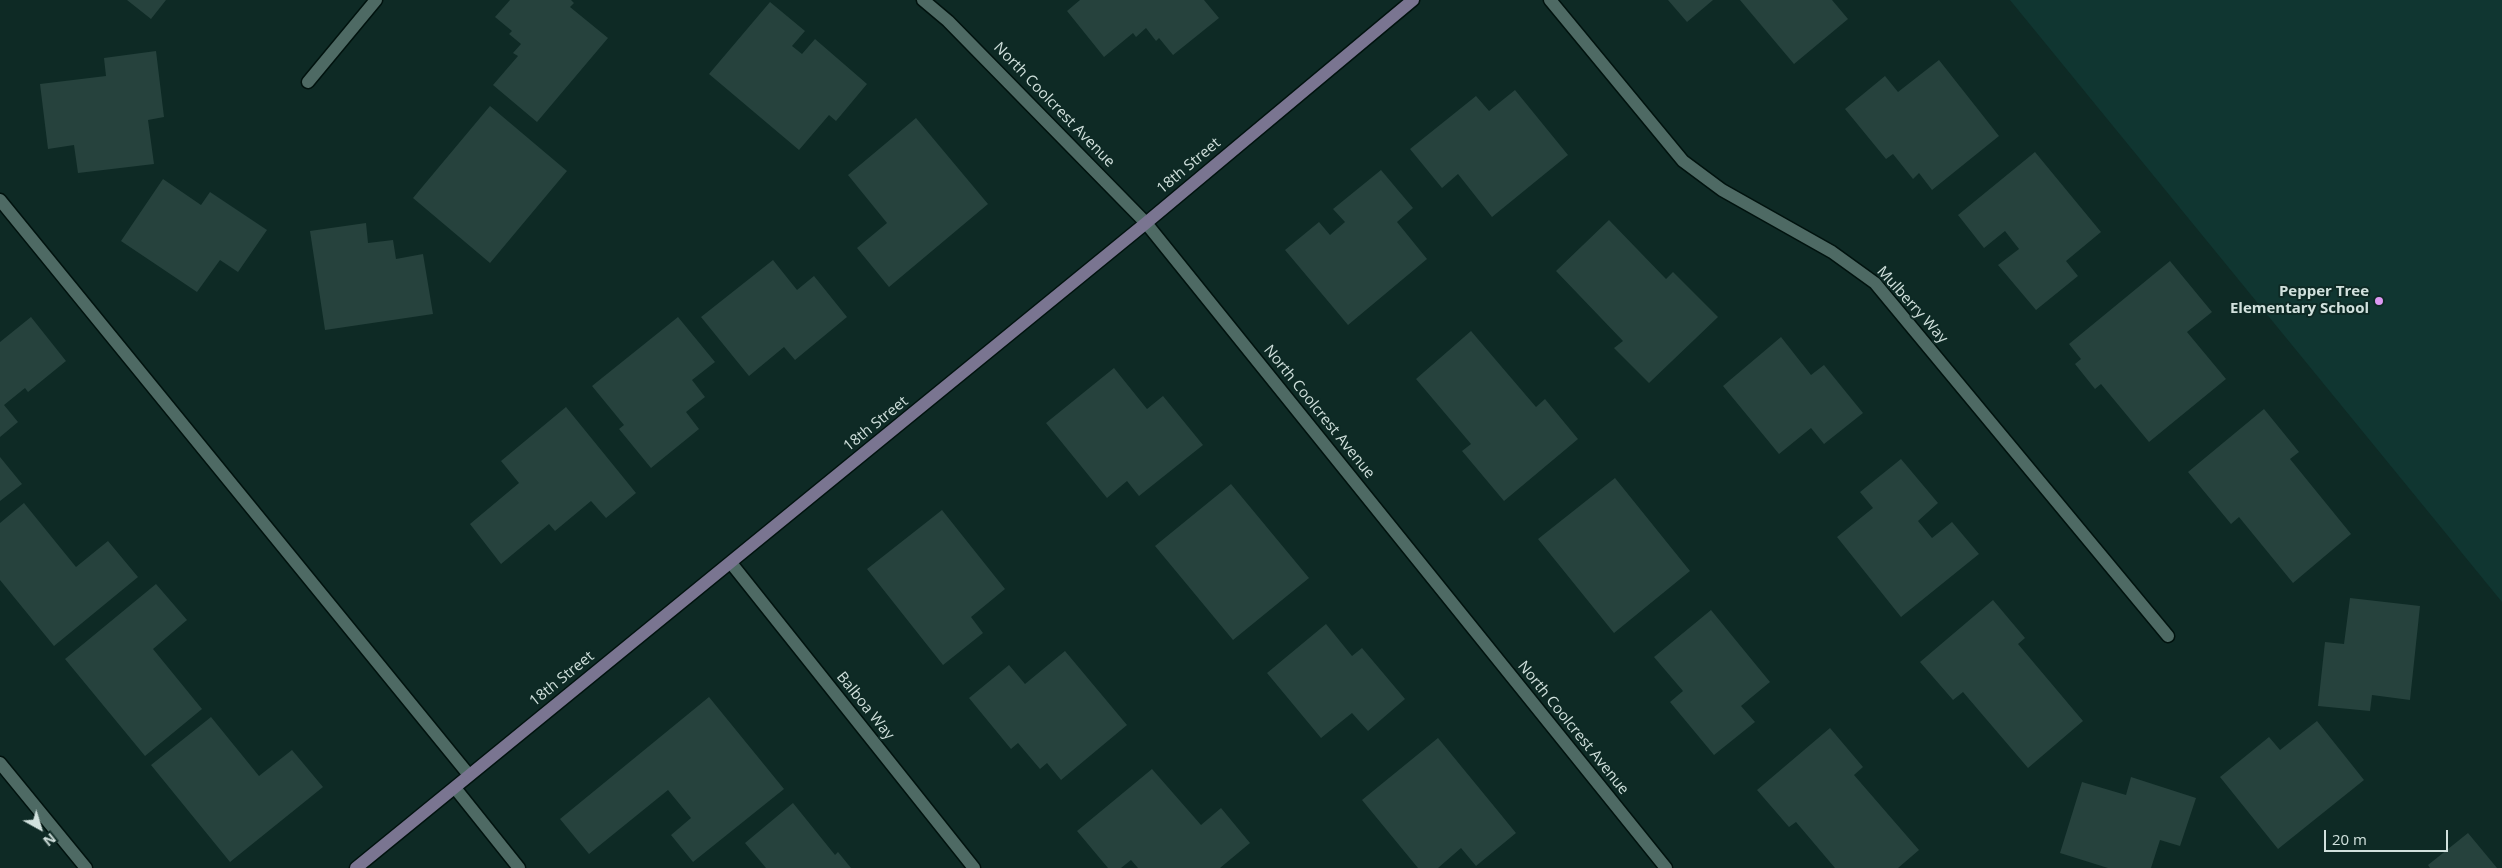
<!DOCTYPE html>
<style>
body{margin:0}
#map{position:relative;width:2502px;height:868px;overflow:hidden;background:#0e2a25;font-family:"Open Sans",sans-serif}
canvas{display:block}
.north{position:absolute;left:15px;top:803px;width:50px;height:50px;-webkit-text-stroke:4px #0e2a25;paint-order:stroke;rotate:141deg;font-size:14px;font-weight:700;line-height:20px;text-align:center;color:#d1e1dd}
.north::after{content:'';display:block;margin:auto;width:18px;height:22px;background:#d1e1dd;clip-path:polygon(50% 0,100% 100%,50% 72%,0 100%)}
.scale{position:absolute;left:2324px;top:830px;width:124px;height:22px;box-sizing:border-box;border:2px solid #d1e1dd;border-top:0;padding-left:6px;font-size:15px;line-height:18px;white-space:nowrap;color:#d1e1dd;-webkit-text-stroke:4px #0e2a25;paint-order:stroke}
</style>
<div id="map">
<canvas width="2502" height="868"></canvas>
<div class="north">N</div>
<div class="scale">20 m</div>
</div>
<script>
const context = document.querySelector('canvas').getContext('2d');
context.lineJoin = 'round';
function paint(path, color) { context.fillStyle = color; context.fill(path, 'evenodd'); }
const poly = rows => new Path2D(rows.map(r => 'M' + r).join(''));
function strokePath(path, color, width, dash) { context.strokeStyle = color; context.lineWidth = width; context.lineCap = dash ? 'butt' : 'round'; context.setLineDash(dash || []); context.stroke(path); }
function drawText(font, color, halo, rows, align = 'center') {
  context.font = font + ' "Open Sans",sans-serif'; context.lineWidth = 4; context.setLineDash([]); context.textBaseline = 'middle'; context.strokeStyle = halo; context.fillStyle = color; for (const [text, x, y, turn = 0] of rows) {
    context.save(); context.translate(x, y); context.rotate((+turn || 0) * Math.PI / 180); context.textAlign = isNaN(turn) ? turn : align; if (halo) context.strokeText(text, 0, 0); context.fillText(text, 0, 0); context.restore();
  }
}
const built = poly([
 [2010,0,2502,0,2502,602]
]);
const building = poly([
 [127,0,166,0,151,19],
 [510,0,571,0,574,3,570,7,608,38,537,122,493,85,518,56,513,53,521,44,509,34,512,31,495,17],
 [1080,0,1204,0,1219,18,1173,55,1159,38,1156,41,1146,28,1136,37,1133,33,1104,57,1067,11],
 [1668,0,1713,0,1687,22],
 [1740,0,1832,0,1848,19,1794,64],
 [770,2,805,31,792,46,802,54,815,39,867,84,836,121,829,115,799,150,709,74],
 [156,51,164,117,148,120,154,164,78,173,74,145,48,149,40,84,106,76,104,58],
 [1939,60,1999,136,1932,190,1919,173,1913,179,1893,154,1886,159,1845,109,1885,76,1898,92],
 [1515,90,1568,155,1492,217,1458,174,1442,188,1410,149,1476,96,1489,111],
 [490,106,567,171,490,263,413,198],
 [916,118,988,204,889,287,857,248,887,223,848,175],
 [2035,152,2101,232,2066,261,2078,276,2036,310,1998,265,2019,249,2005,231,1984,248,1958,215],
 [1381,170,1413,208,1397,222,1427,259,1348,325,1285,250,1319,222,1330,235,1345,222,1333,209],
 [163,179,201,205,210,192,267,230,238,272,220,260,197,292,121,241],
 [1609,220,1666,279,1673,272,1718,317,1649,383,1614,348,1623,341,1556,271],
 [366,223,368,243,393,240,396,259,423,254,433,314,325,330,310,231],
 [773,260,797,290,814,276,847,317,795,360,784,347,749,376,701,317],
 [2170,261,2212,312,2187,332,2226,379,2149,442,2101,384,2095,389,2075,364,2081,359,2069,344],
 [31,317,66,361,28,392,25,388,4,405,18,422,0,437,0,342],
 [678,317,715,362,692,380,705,397,686,412,699,429,651,468,619,429,624,425,592,386],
 [1471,331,1536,407,1545,399,1578,439,1504,501,1462,451,1471,444,1416,379],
 [1781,337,1811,375,1824,365,1863,413,1824,444,1811,428,1779,454,1723,386],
 [1114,368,1147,409,1163,396,1203,445,1139,496,1127,481,1107,498,1046,423],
 [566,407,636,493,606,518,591,501,555,531,549,524,501,564,470,524,519,483,501,461],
 [2264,409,2299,452,2290,459,2351,534,2293,583,2239,517,2231,524,2188,472],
 [0,457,22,484,0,501],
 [1901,459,1938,503,1918,521,1932,538,1952,522,1979,554,1901,617,1837,537,1873,508,1860,492],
 [1615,478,1690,571,1614,633,1538,539],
 [1231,484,1309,578,1233,640,1155,546],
 [24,503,76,567,108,541,138,577,54,646,0,580,0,523],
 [942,510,1005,589,971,617,983,633,943,665,867,569],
 [156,584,187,620,153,649,202,709,145,756,65,659],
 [2350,598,2420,606,2410,700,2372,695,2370,711,2318,706,2325,642,2344,644],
 [1993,600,2025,638,2018,644,2083,721,2028,768,1963,692,1953,700,1920,662],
 [1711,610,1770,682,1741,706,1755,722,1714,755,1670,702,1683,691,1654,657],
 [1326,624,1352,656,1362,648,1405,699,1368,731,1352,713,1321,738,1267,673],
 [1065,651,1127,725,1061,780,1047,763,1040,769,1018,743,1011,749,969,698,1009,665,1025,684],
 [709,697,784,789,693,862,671,835,691,818,668,790,589,854,560,819],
 [211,717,259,776,292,750,323,787,230,862,151,765],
 [2317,721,2364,780,2278,849,2220,777,2269,737,2280,750],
 [1830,728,1863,767,1854,775,1919,850,1898,868,1835,868,1796,822,1789,827,1757,790],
 [1438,738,1516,833,1476,866,1461,848,1438,868,1418,868,1362,800],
 [1152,769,1201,825,1221,808,1250,843,1220,868,1138,868,1131,860,1121,868,1108,868,1077,831],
 [2131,777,2196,798,2180,846,2160,840,2151,868,2108,868,2060,853,2082,782,2126,795],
 [793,803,835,855,838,852,851,868,766,868,745,843],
 [2468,833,2497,868,2430,868,2428,865]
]);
const lane = poly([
 [0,200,469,775],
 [455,788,519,868]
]);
const street = poly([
 [923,0,948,21,1146,223,1666,868],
 [1550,0,1683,161,1722,190,1832,252,1875,283,2168,636],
 [308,82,376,0],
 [731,563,974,868],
 [0,763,86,868]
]);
const secondary = poly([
 [356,868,1146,223,1413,0]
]);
const markers = [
 [2379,301,5,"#dd99f3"]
];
const streetNames = [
 ["North Coolcrest Avenue",1054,105,46],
 ["18th Street",1189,166,-40],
 ["Mulberry Way",1912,305,48],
 ["North Coolcrest Avenue",1319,412,51],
 ["18th Street",876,424,-39],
 ["18th Street",562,679,-39],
 ["Balboa Way",865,706,51],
 ["North Coolcrest Avenue",1573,728,51]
];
const poiNames = [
 ["Pepper Tree",2369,292],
 ["Elementary School",2369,309]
];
paint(built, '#103631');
paint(building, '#26423d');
strokePath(lane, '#00120e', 15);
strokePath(street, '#00120e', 15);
strokePath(secondary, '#00120e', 15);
strokePath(lane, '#4e6a64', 12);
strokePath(street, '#4e6a64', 12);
strokePath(secondary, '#7a7591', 12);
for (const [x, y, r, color] of markers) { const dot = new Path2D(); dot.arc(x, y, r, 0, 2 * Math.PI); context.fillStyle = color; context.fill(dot); strokePath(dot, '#0e2a25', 2); }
drawText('15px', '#d1e1dd', '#0e2a25', streetNames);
drawText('bold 15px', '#d1e1dd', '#0e2a25', poiNames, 'right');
</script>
